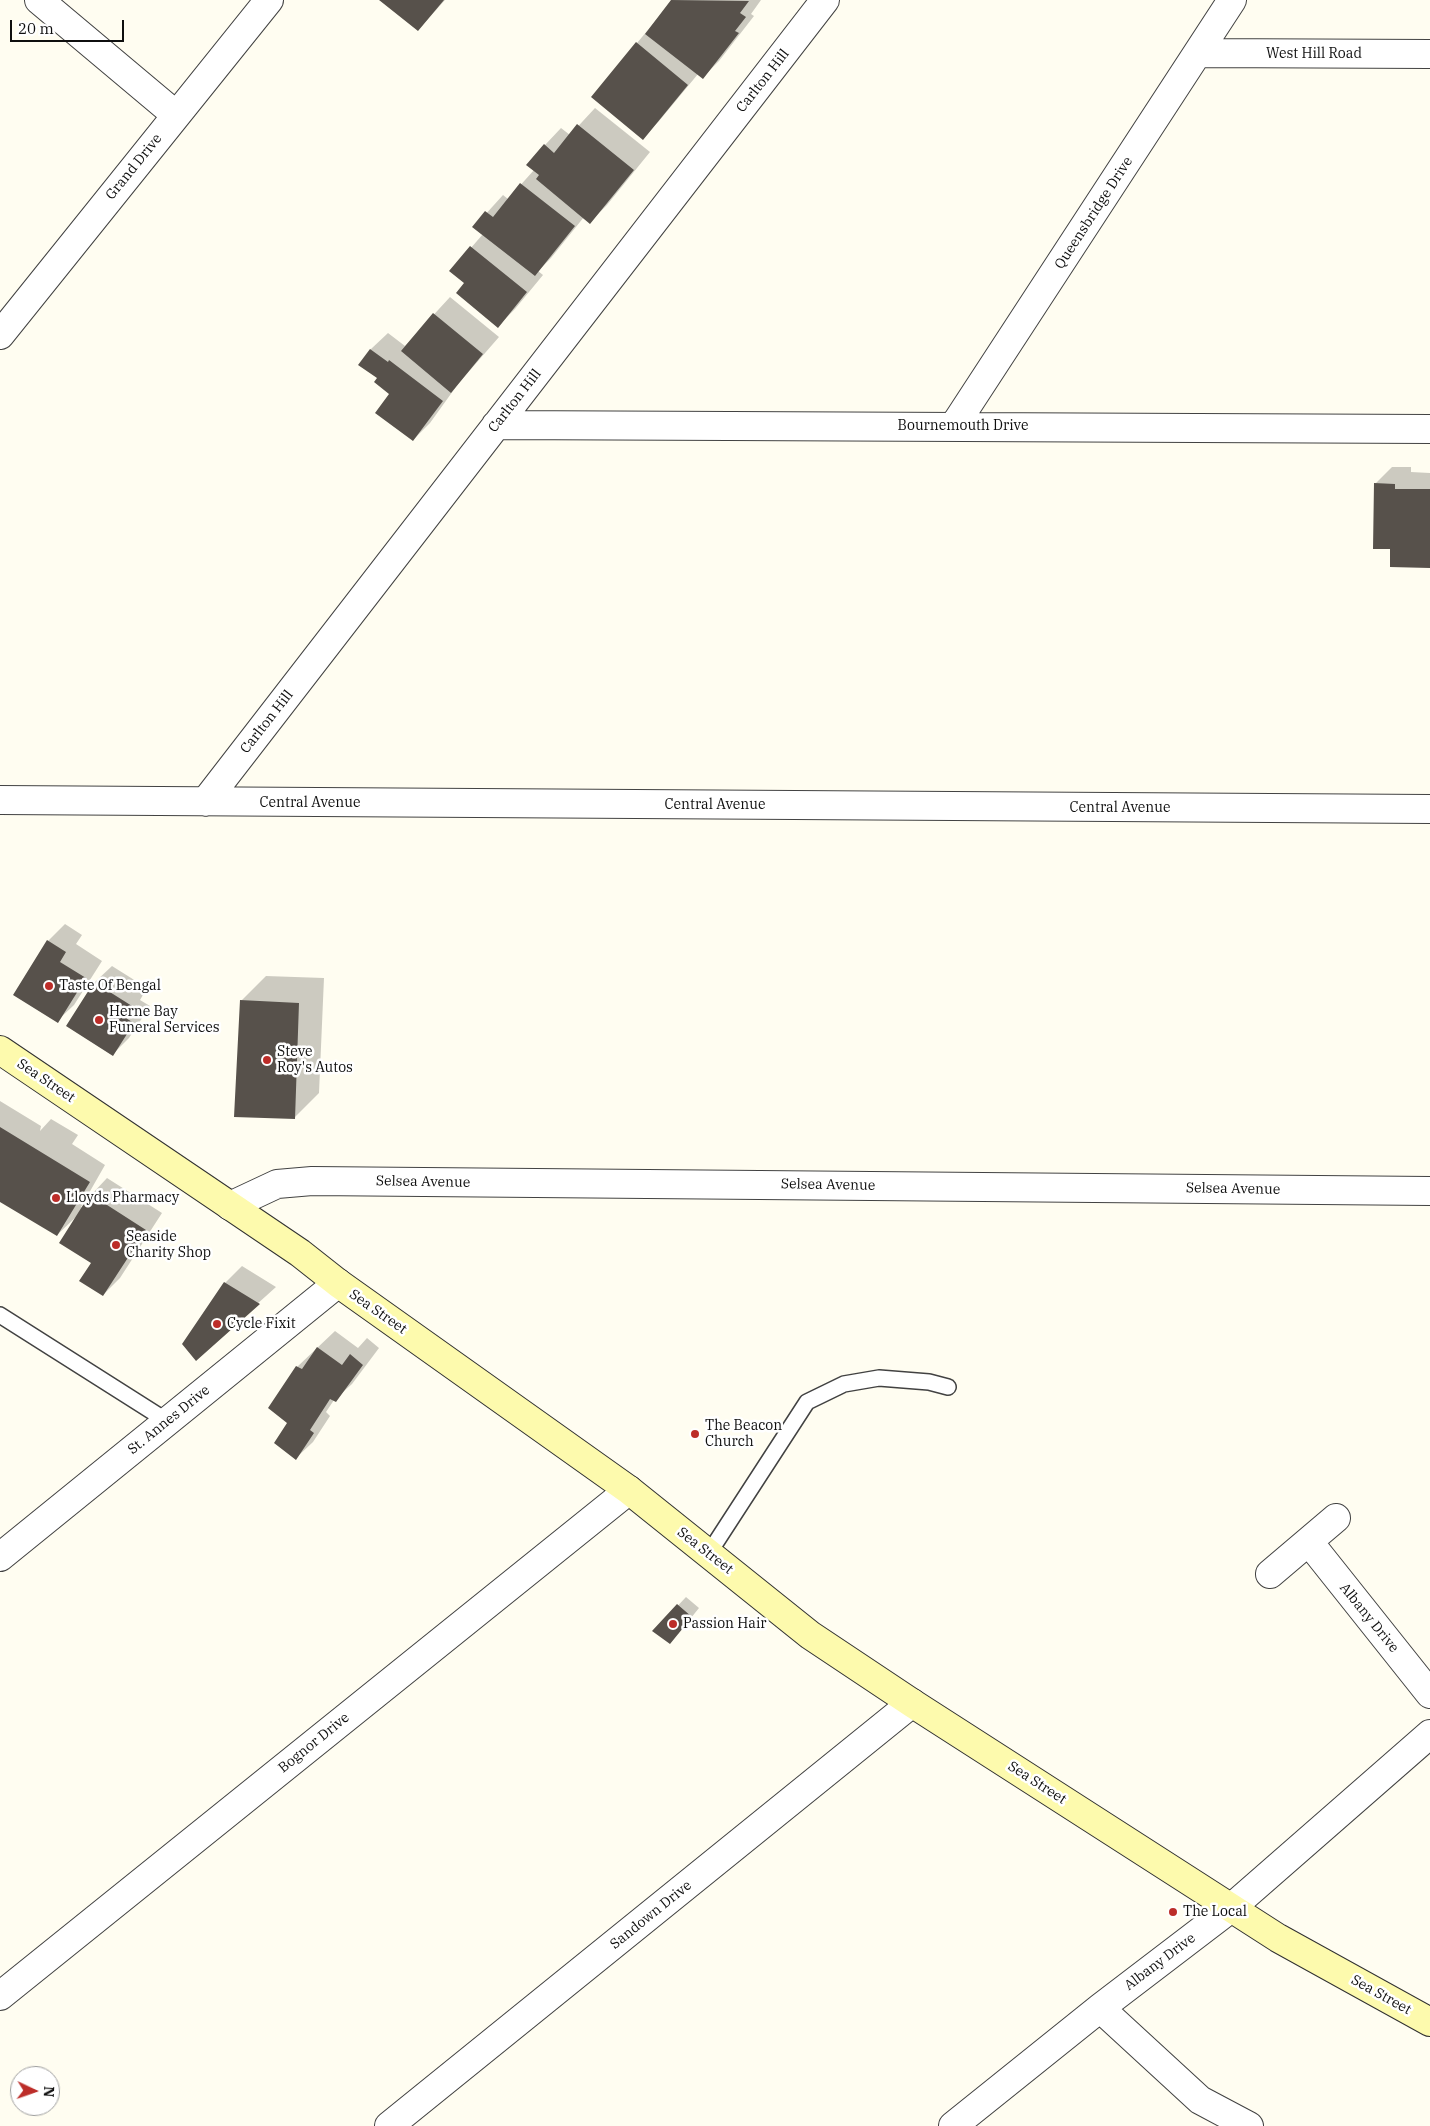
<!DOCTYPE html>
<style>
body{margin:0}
#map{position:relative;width:1430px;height:2126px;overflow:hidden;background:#fffdf1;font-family:"IBM Plex Serif",serif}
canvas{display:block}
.north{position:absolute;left:10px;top:2066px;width:50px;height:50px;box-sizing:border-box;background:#fff;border:1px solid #9f9f9f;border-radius:50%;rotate:93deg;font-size:14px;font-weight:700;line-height:20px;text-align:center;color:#0f0f0f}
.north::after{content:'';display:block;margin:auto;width:18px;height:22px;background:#bc2d29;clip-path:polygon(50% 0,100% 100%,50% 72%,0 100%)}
.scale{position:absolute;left:10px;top:20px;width:114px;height:22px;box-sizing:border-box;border:2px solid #0f0f0f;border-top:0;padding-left:6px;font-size:15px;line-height:18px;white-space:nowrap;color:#0f0f0f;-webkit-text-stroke:4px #fff;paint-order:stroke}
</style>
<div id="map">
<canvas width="1430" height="2126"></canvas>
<div class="north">N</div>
<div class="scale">20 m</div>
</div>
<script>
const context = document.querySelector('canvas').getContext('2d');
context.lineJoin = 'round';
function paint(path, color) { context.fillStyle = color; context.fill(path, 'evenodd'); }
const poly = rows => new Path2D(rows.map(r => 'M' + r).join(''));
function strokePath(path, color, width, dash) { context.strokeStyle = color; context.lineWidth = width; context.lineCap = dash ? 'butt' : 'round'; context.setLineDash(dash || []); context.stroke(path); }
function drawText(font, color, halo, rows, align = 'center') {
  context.font = font + ' "IBM Plex Serif",serif'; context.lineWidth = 5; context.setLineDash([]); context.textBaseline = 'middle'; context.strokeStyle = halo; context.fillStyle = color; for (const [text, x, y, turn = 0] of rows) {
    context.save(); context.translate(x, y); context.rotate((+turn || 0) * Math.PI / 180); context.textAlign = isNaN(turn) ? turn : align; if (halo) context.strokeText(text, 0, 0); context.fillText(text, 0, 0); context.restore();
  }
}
const shadow = poly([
 [381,0,445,0,418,30],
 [673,0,761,0,751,14,754,16,719,61,703,77,698,74,659,121,643,138,637,43],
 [595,108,650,152,607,205,590,222,584,217,551,258,538,271,543,275,515,309,498,326,466,283,451,271,483,234,474,227,503,195,508,199,534,170,545,145,561,128,570,135],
 [450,297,499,337,458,384,430,423,413,440,391,393,379,378,360,365,371,349,388,333,405,346],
 [1392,467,1411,467,1411,472,1430,473,1430,567,1392,548,1375,484],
 [65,924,82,935,76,944,102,961,74,1005,57,1021,48,941],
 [112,966,147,988,140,1000,150,1006,129,1038,112,1055,67,1026,95,982],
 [266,976,324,978,319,1093,294,1118,241,1001],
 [0,1101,41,1126,40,1131,51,1119,78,1135,72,1144,105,1165,81,1207,82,1208,91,1195,107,1178,162,1213,120,1278,103,1295,77,1216,57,1235,0,1201],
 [242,1266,276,1287,196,1359,225,1283],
 [335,1331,358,1348,367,1338,379,1348,352,1384,334,1400,326,1412,330,1416,313,1442,296,1458,289,1423,297,1367],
 [686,1597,699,1608,678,1634,654,1631]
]);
const building = poly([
 [379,0,444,0,418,31],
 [671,0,749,1,740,13,746,17,735,31,739,33,703,79,645,34],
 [636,42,688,85,643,140,591,97],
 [577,124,634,170,590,224,536,179,539,175,526,165,544,144,554,153],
 [520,183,575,226,535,276,472,227,485,211,493,217],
 [470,246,527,292,498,328,456,293,464,283,449,271],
 [433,313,483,354,451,393,401,351],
 [370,349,388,362,389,360,443,401,413,441,375,413,389,394,374,382,377,378,358,365],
 [1374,483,1395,484,1395,489,1430,489,1430,568,1390,567,1390,549,1373,549],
 [47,940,66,952,60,962,86,978,58,1023,13,995],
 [94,982,132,1006,124,1017,134,1023,113,1056,66,1026],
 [240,1000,299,1003,295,1119,234,1117],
 [0,1127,90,1182,57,1236,0,1202],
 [90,1194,146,1230,103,1296,79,1281,91,1263,59,1243],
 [224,1282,260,1304,196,1361,182,1344],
 [317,1347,342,1365,350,1354,363,1365,336,1402,330,1399,310,1430,314,1433,296,1460,274,1443,287,1423,268,1408,296,1366,302,1369],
 [677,1604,692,1617,670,1644,652,1631]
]);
const lane = poly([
 [0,1315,167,1421],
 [709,1553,807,1402,844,1384,879,1378,929,1382,948,1387]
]);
const street = poly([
 [39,0,176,115],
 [1199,53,1430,54],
 [0,335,269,0],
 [496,425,1430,429],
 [954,426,1232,0],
 [0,800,1430,809],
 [205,802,825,0],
 [230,1206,277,1184,312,1181,1430,1191],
 [1309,1542,1430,1694],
 [0,1557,338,1283],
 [1270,1574,1336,1518],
 [0,1996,629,1490],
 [1100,2008,1200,2100,1249,2126],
 [389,2126,912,1703],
 [953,2126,1100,2008,1231,1908,1430,1734]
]);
const secondary = poly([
 [0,1050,300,1253,338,1283,629,1490,810,1635,912,1703,1278,1938,1430,2022]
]);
const markers = [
 [49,986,5,"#bc2d29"],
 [99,1020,5,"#bc2d29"],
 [267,1060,5,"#bc2d29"],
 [56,1198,5,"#bc2d29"],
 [116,1245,5,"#bc2d29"],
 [217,1324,5,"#bc2d29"],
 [695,1434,5,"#bc2d29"],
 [673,1624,5,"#bc2d29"],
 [1173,1912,5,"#bc2d29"]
];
const streetNames = [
 ["West Hill Road",1314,54],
 ["Carlton Hill",763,81,-52],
 ["Grand Drive",134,167,-51],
 ["Queensbridge Drive",1094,213,-57],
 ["Carlton Hill",515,401,-52],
 ["Bournemouth Drive",963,426],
 ["Carlton Hill",267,722,-52],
 ["Central Avenue",310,803],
 ["Central Avenue",715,805],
 ["Central Avenue",1120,808],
 ["Sea Street",46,1081,34],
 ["Selsea Avenue",423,1182,1],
 ["Selsea Avenue",828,1185,1],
 ["Selsea Avenue",1233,1189,1],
 ["Sea Street",378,1312,35],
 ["St. Annes Drive",169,1420,-39],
 ["Sea Street",705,1551,38],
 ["Albany Drive",1369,1618,51],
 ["Bognor Drive",314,1743,-39],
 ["Sea Street",1037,1783,33],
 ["Sandown Drive",651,1915,-39],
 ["Albany Drive",1160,1962,-37],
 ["Sea Street",1381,1995,29]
];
const poiNames = [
 ["Taste Of Bengal",59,986],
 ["Herne Bay",109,1012],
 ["Funeral Services",109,1028],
 ["Steve",277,1052],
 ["Roy's Autos",277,1068],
 ["Lloyds Pharmacy",66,1198],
 ["Seaside",126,1237],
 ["Charity Shop",126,1253],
 ["Cycle Fixit",227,1324],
 ["The Beacon",705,1426],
 ["Church",705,1442],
 ["Passion Hair",683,1624],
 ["The Local",1183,1912]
];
paint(shadow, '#0003');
paint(building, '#57514b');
strokePath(lane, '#424242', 18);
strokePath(street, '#424242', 30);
strokePath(secondary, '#313131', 30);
strokePath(lane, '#fff', 15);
strokePath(street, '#fff', 28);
strokePath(secondary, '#fdfaad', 28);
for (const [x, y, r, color] of markers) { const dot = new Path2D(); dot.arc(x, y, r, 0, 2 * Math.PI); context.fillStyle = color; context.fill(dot); strokePath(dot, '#fff', 2); }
drawText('14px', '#0f0f0f', '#fff', streetNames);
drawText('14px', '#0f0f0f', '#fff', poiNames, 'left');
</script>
